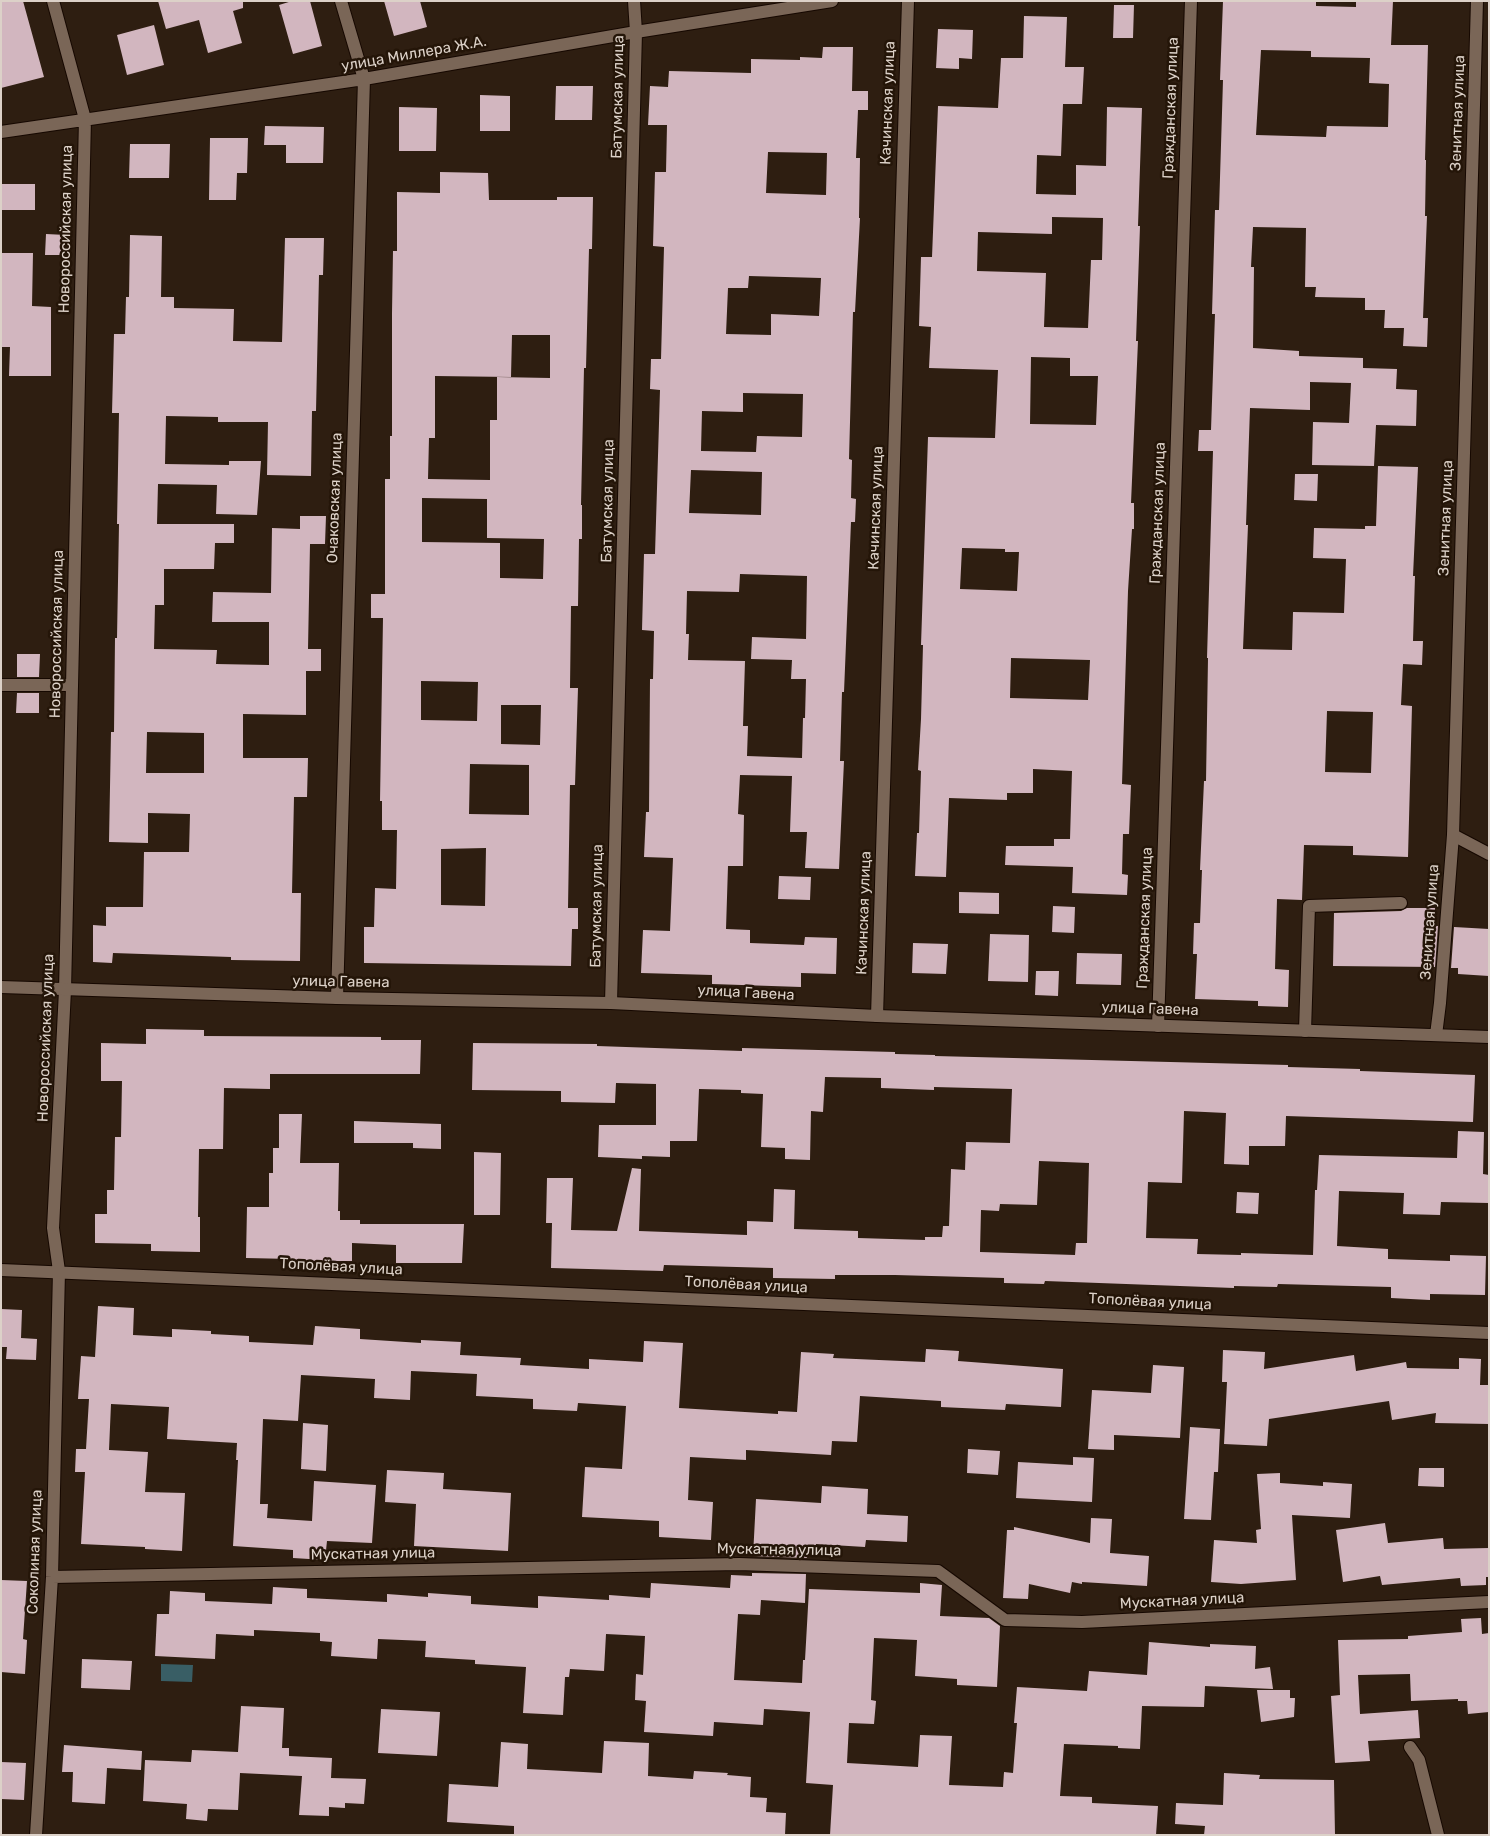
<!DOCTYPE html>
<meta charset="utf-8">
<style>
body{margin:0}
#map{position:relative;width:1490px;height:1836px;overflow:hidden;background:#2e1e11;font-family:Rubik,sans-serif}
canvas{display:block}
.frame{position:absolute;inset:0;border:2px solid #dcd1c8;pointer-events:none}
</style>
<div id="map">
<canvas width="1490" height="1836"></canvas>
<div class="frame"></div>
</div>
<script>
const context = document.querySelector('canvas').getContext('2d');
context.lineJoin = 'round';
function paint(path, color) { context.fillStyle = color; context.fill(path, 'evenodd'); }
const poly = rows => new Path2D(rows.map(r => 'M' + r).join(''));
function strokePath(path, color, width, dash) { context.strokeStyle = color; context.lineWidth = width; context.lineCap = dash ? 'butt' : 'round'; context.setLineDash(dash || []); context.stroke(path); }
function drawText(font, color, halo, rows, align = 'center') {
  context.font = font + ' Rubik,sans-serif'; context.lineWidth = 5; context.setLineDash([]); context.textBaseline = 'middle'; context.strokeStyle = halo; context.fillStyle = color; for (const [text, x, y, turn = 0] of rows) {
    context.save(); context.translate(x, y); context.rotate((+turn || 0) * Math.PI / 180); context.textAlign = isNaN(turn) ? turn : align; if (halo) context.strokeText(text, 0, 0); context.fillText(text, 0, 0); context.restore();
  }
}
const water = poly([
 [161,1664,193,1665,192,1682,161,1681]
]);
const building = poly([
 [1,1,23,1,44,77,1,88],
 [158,1,243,1,243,8,233,11,242,43,208,53,199,20,166,29],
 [292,1,310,1,322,46,293,54,279,5],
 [384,1,420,1,427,27,394,36],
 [1223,1,1316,1,1316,6,1356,7,1356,1,1393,1,1391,45,1428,45,1425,160,1426,160,1425,216,1427,216,1423,318,1428,318,1427,347,1403,346,1404,328,1384,328,1385,310,1365,310,1365,298,1315,297,1316,287,1305,287,1306,228,1253,227,1251,267,1254,267,1253,348,1299,351,1299,356,1363,358,1363,368,1397,369,1396,389,1417,390,1416,426,1376,425,1374,466,1312,465,1313,422,1349,423,1351,383,1310,382,1310,410,1250,408,1246,525,1248,525,1243,649,1292,650,1293,612,1344,613,1346,559,1313,558,1314,528,1365,529,1365,526,1376,526,1378,466,1418,467,1413,576,1415,576,1413,641,1423,641,1422,665,1403,664,1401,705,1412,706,1408,857,1353,855,1353,846,1304,845,1302,900,1277,899,1275,969,1289,970,1288,1007,1258,1006,1258,1001,1195,999,1197,954,1193,954,1194,923,1200,923,1202,870,1200,870,1204,781,1206,781,1208,658,1207,658,1213,451,1198,451,1199,430,1211,430,1215,314,1212,314,1215,210,1219,210,1223,80,1220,80],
 [1261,50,1311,51,1311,57,1370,58,1369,83,1389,84,1388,127,1327,126,1326,137,1256,135],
 [1327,711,1373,712,1371,773,1325,772],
 [1114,5,1134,5,1133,38,1113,38],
 [1024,16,1067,17,1065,67,1084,67,1082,104,1063,104,1061,156,1037,155,1036,194,1076,195,1076,165,1106,166,1107,107,1142,108,1138,226,1140,226,1136,341,1138,341,1131,503,1134,503,1134,529,1132,529,1128,591,1122,784,1131,785,1129,834,1123,834,1122,874,1128,875,1127,895,1072,893,1073,867,1005,865,1006,846,1054,846,1054,839,1070,839,1072,771,1033,769,1033,793,1007,793,1007,800,949,798,946,877,915,876,917,833,919,833,921,771,918,770,921,719,923,645,921,645,928,437,995,438,998,370,929,368,931,327,919,326,921,257,932,257,938,106,998,108,1001,58,1023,58],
 [1052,217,1103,218,1102,260,1091,260,1088,328,1044,327,1046,273,977,271,978,232,1052,234],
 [1031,357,1070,358,1070,376,1098,376,1096,425,1030,424],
 [962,548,1005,549,1005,552,1019,552,1017,591,960,589],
 [1011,658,1090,660,1088,700,1010,698],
 [154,25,164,65,127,75,117,35],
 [938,29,973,30,972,59,959,58,959,69,936,68],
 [823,47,853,47,852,91,868,91,868,110,858,110,856,158,860,158,859,218,860,218,855,312,853,312,849,459,852,460,851,498,856,499,855,522,851,522,844,692,842,692,840,761,844,761,839,869,805,868,807,832,790,832,792,776,740,775,738,814,744,815,743,866,728,866,726,929,750,930,750,943,804,945,805,937,837,938,836,974,801,973,801,987,712,984,712,975,641,973,643,930,670,931,673,858,644,857,646,812,649,812,650,679,653,679,654,631,642,630,644,554,655,554,660,390,650,389,651,359,661,359,664,247,653,246,655,172,666,172,667,125,648,125,650,86,668,87,669,71,751,73,751,59,800,60,800,57,822,58],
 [768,152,827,153,826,195,766,193],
 [749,276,821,278,819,316,771,314,771,335,726,334,728,288,748,288],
 [743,393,803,394,802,437,757,436,756,452,701,451,702,411,743,412],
 [691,470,762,472,761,515,689,513],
 [740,574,807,576,806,639,752,637,751,659,792,660,791,679,806,679,805,718,803,718,802,758,747,756,748,726,743,726,745,661,688,660,689,634,686,634,687,591,739,592],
 [556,86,593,86,592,120,555,120],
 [480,95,510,96,510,131,480,131],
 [399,107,437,108,436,151,399,151],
 [265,126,324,127,323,163,286,163,286,145,264,145],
 [210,138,248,138,247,173,237,173,236,200,209,200],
 [130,144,170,144,169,178,129,178],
 [440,172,488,173,489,200,557,200,557,197,593,197,592,249,589,249,586,368,584,368,581,505,582,505,582,539,579,539,578,606,571,606,570,688,578,688,575,785,570,785,568,908,578,908,578,929,572,929,571,966,364,963,364,927,374,927,375,888,396,889,397,830,382,830,382,801,380,801,383,618,371,618,371,594,385,594,385,479,390,479,390,436,392,436,392,313,393,251,397,251,397,192,440,193],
 [512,335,550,335,550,378,497,377,497,420,490,420,490,480,428,479,429,438,435,438,435,376,511,377],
 [422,498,487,499,487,538,544,539,543,579,500,578,500,543,422,542],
 [421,681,478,682,477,721,421,720],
 [501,705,541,705,540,745,501,744],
 [470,764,529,765,529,815,469,814],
 [486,848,485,906,441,905,441,849],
 [1,184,35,184,35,210,1,210],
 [46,234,66,235,66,255,45,255],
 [130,235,162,236,161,297,174,297,174,308,234,309,233,341,282,342,285,238,324,238,323,275,319,275,316,411,312,411,311,476,267,475,268,422,218,422,218,417,166,416,165,464,229,465,229,461,261,461,257,515,216,514,217,485,158,484,157,524,234,524,234,543,215,543,214,569,164,569,164,605,155,605,154,649,217,650,216,664,269,665,269,622,212,622,213,592,271,593,272,528,300,529,300,516,326,516,325,544,310,544,308,649,321,649,321,671,306,671,306,715,243,714,243,758,308,758,307,797,294,797,292,893,301,893,300,961,231,960,231,957,113,953,112,963,93,962,93,925,106,926,106,907,143,907,144,852,189,852,190,814,148,813,148,843,109,842,111,732,114,732,115,638,117,638,119,524,117,524,119,413,112,413,114,334,125,334,126,297,129,297],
 [147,732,204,733,204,773,146,773],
 [1,253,33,253,32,306,51,307,51,376,9,376,10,347,1,347],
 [1295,474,1318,474,1317,501,1294,500],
 [17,654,40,654,39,677,17,677],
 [17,693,39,693,39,713,16,713],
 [779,876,811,877,810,900,778,899],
 [959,892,999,893,999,914,959,913],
 [1053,906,1075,907,1074,933,1052,932],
 [1407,908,1435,908,1434,926,1438,926,1435,967,1333,966,1334,913,1401,911],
 [1454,927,1489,929,1489,976,1458,974,1458,968,1451,968],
 [990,934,1029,935,1028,982,988,981],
 [913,943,948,944,946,974,912,973],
 [1077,953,1122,954,1121,985,1076,984],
 [1036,971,1059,971,1058,996,1035,995],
 [146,1029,204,1030,204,1036,381,1037,381,1040,421,1040,420,1074,270,1074,270,1089,224,1088,223,1149,199,1149,198,1217,200,1217,200,1252,151,1251,151,1244,95,1243,95,1214,107,1214,107,1190,114,1190,115,1137,121,1137,122,1081,101,1081,101,1043,146,1044],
 [473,1043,597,1044,597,1046,742,1051,742,1048,895,1052,895,1054,935,1055,935,1056,1288,1065,1288,1067,1360,1069,1360,1071,1475,1075,1473,1122,1286,1116,1285,1146,1249,1146,1249,1165,1224,1164,1226,1113,1184,1111,1182,1183,1148,1182,1146,1238,1198,1239,1197,1254,1241,1255,1241,1253,1313,1255,1315,1190,1317,1190,1319,1155,1457,1158,1458,1131,1484,1132,1483,1174,1489,1175,1489,1203,1441,1202,1440,1215,1403,1214,1404,1193,1339,1191,1337,1246,1388,1249,1388,1259,1450,1261,1450,1255,1486,1256,1485,1295,1430,1294,1430,1300,1391,1298,1391,1287,1278,1284,1277,1287,1234,1286,1234,1288,1045,1281,1044,1284,1004,1283,1004,1278,895,1275,835,1275,835,1279,773,1278,773,1268,664,1265,663,1271,551,1268,552,1223,546,1223,547,1178,573,1178,571,1230,617,1231,632,1168,641,1169,639,1231,747,1235,747,1221,773,1222,774,1189,795,1190,794,1229,858,1231,858,1238,925,1240,925,1237,942,1237,943,1226,949,1226,951,1169,965,1170,966,1142,1010,1143,1012,1089,934,1087,934,1090,881,1088,881,1078,825,1077,823,1112,811,1111,810,1160,785,1159,785,1148,761,1147,763,1094,741,1093,741,1090,699,1089,697,1141,670,1141,670,1157,642,1156,642,1159,598,1157,599,1125,656,1125,656,1084,616,1083,615,1103,561,1102,561,1091,472,1090],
 [1039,1161,1089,1163,1087,1243,1076,1243,1075,1255,980,1252,981,1210,999,1211,1000,1204,1037,1205],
 [279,1114,302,1114,300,1163,339,1163,338,1211,340,1211,340,1220,360,1220,360,1224,464,1224,462,1263,396,1263,396,1245,352,1243,352,1261,313,1261,313,1264,292,1264,292,1259,246,1258,247,1207,269,1207,269,1173,273,1173,273,1148,279,1148],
 [354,1121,441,1124,441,1149,413,1148,413,1143,354,1143],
 [474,1152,501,1153,500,1215,474,1215],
 [1237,1192,1259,1193,1258,1214,1236,1213],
 [98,1306,134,1308,133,1335,172,1337,172,1329,211,1331,211,1334,249,1336,249,1342,313,1345,315,1326,360,1329,360,1339,421,1343,421,1340,461,1342,460,1355,521,1358,520,1365,589,1369,589,1359,643,1362,644,1341,683,1343,679,1408,778,1414,778,1411,797,1412,801,1352,834,1354,833,1358,925,1362,926,1349,959,1351,958,1361,1063,1369,1061,1407,1006,1404,1005,1410,941,1407,941,1401,860,1396,857,1442,832,1441,831,1455,746,1450,746,1460,690,1457,688,1500,713,1502,711,1540,659,1537,659,1521,582,1517,585,1467,622,1469,626,1406,578,1403,577,1411,533,1409,533,1399,476,1396,477,1374,411,1371,410,1400,374,1398,375,1379,301,1375,298,1421,263,1419,260,1504,268,1504,267,1518,312,1521,314,1481,376,1485,372,1543,327,1541,325,1560,293,1558,293,1550,233,1546,238,1460,236,1460,237,1443,167,1439,169,1407,111,1404,109,1450,148,1452,145,1492,185,1493,182,1551,145,1549,145,1547,81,1544,85,1472,75,1472,76,1449,86,1449,89,1399,78,1399,81,1356,95,1357],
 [1,1309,22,1310,21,1338,37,1339,36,1360,6,1359,7,1347,1,1347],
 [1223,1350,1265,1352,1264,1369,1354,1355,1356,1371,1406,1362,1407,1368,1459,1369,1459,1358,1481,1359,1480,1385,1489,1385,1489,1424,1435,1423,1436,1413,1392,1420,1389,1401,1269,1419,1267,1446,1224,1444,1227,1382,1222,1382],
 [1153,1365,1184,1367,1180,1438,1114,1435,1114,1450,1088,1449,1092,1390,1151,1393],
 [303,1423,328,1425,326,1471,301,1469],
 [1190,1427,1220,1429,1218,1472,1214,1472,1211,1520,1184,1519],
 [968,1449,1000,1451,998,1475,967,1473],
 [1073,1457,1094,1458,1092,1502,1016,1498,1018,1462,1073,1465],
 [1419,1468,1444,1468,1444,1487,1418,1486],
 [387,1470,444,1473,443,1489,511,1493,508,1551,414,1546,416,1504,385,1502],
 [1280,1473,1280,1483,1323,1486,1323,1482,1352,1484,1350,1518,1292,1515,1296,1580,1241,1584,1211,1582,1214,1540,1257,1543,1256,1530,1261,1529,1257,1474],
 [822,1486,868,1489,867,1514,908,1516,907,1542,866,1540,865,1547,816,1544,816,1550,808,1549,807,1558,753,1556,756,1499,821,1503],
 [1091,1518,1112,1519,1110,1553,1149,1556,1147,1586,1082,1582,1082,1584,1072,1582,1070,1593,1029,1584,1028,1599,1003,1598,1007,1530,1014,1530,1014,1527,1090,1543],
 [1385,1523,1388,1543,1443,1538,1444,1549,1489,1548,1489,1577,1486,1577,1486,1585,1461,1586,1460,1578,1382,1585,1380,1576,1343,1582,1336,1530],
 [752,1573,806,1574,805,1603,761,1600,760,1615,738,1614,734,1680,802,1683,803,1660,805,1660,809,1589,920,1593,920,1583,942,1585,940,1616,989,1618,1000,1626,997,1687,957,1685,957,1679,915,1676,917,1640,874,1638,871,1700,876,1701,874,1724,849,1723,847,1763,918,1767,920,1735,952,1736,949,1785,1003,1787,1004,1772,1013,1773,1017,1723,1014,1723,1017,1687,1087,1691,1089,1671,1147,1675,1149,1642,1210,1647,1210,1644,1256,1646,1255,1669,1270,1667,1273,1689,1205,1686,1204,1707,1142,1706,1140,1749,1118,1748,1118,1746,1064,1744,1060,1796,1092,1797,1092,1803,1158,1806,1156,1835,830,1835,833,1785,806,1783,810,1712,764,1709,763,1725,714,1722,713,1736,644,1732,646,1701,635,1700,636,1674,643,1675,645,1636,606,1634,604,1671,570,1669,569,1677,565,1677,563,1715,523,1713,526,1667,475,1664,475,1660,425,1657,426,1641,378,1639,377,1659,331,1656,332,1642,320,1641,320,1633,254,1630,254,1636,216,1634,215,1659,155,1656,157,1614,169,1614,170,1591,205,1593,205,1601,272,1604,273,1587,307,1589,307,1598,387,1602,387,1594,428,1597,428,1593,471,1596,471,1604,538,1608,538,1596,609,1600,609,1595,650,1598,651,1583,730,1588,731,1575,752,1576],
 [1,1580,27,1581,23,1639,27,1640,25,1674,1,1672],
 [1481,1618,1482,1634,1489,1633,1489,1712,1468,1714,1467,1701,1458,1701,1458,1699,1411,1701,1410,1674,1358,1675,1360,1714,1418,1710,1420,1738,1368,1741,1370,1761,1335,1763,1331,1696,1340,1695,1338,1640,1408,1639,1408,1636,1462,1632,1461,1619],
 [82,1659,132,1661,130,1690,81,1688],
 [1257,1690,1290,1690,1290,1698,1295,1698,1294,1717,1261,1722],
 [241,1706,284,1708,282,1748,289,1748,289,1756,332,1758,331,1778,366,1779,364,1804,345,1803,345,1808,329,1807,329,1816,299,1815,302,1776,240,1773,238,1810,208,1809,207,1821,186,1819,187,1804,143,1801,145,1760,191,1762,192,1750,238,1752],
 [381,1709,440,1712,437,1756,378,1753],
 [604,1741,649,1743,648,1776,693,1779,694,1771,728,1773,727,1775,751,1777,750,1797,767,1798,766,1812,786,1813,785,1835,514,1835,514,1826,447,1822,449,1784,498,1787,501,1742,528,1744,527,1769,602,1773],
 [64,1745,142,1751,141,1770,107,1768,105,1804,72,1802,73,1772,62,1772],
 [1,1762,26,1763,24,1800,1,1799],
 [1224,1773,1260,1775,1259,1779,1334,1780,1335,1835,1204,1835,1205,1826,1175,1824,1176,1803,1223,1805]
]);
const lane = poly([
 [1,685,72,685],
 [1453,835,1489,854],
 [1305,1031,1309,906,1401,903],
 [1410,1747,1419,1760,1438,1835]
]);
const street = poly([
 [1,132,364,79,636,32,832,1],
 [337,998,364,79,341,1],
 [611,1003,636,32,634,1],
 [877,1016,908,1],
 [1158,1026,1191,1],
 [1436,1035,1440,1003,1453,835,1477,1],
 [1,1270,1489,1333],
 [52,1577,739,1564,938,1571,1005,1620,1082,1622,1489,1602],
 [36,1835,52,1577,59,1271,53,1228,65,990,85,119,53,1]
]);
const secondary = poly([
 [1,987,337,998,611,1003,877,1016,1489,1037]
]);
const streetNames = [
 ["улица Миллера Ж.А.",414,54,-10],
 ["Батумская улица",618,97,-89],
 ["Качинская улица",888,103,-88],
 ["Гражданская улица",1171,108,-88],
 ["Зенитная улица",1458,113,-88],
 ["Новороссийская улица",66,229,-89],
 ["Очаковская улица",335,498,-88],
 ["Батумская улица",608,501,-89],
 ["Качинская улица",876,508,-88],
 ["Гражданская улица",1158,513,-88],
 ["Зенитная улица",1446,518,-88],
 ["Новороссийская улица",57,634,-89],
 ["Батумская улица",597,906,-89],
 ["Качинская улица",864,913,-88],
 ["Гражданская улица",1145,918,-88],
 ["Зенитная улица",1430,922,-86],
 ["улица Гавена",341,982,1],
 ["улица Гавена",746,993,3],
 ["улица Гавена",1150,1009,2],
 ["Новороссийская улица",46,1038,-88],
 ["Тополёвая улица",341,1267,3],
 ["Тополёвая улица",746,1285,3],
 ["Тополёвая улица",1150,1302,3],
 ["Мускатная улица",779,1550,1],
 ["Соколиная улица",35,1552,-88],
 ["Мускатная улица",373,1554,-1],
 ["Мускатная улица",1182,1601,-3]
];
paint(water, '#395e65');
paint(building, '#d2b6bf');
strokePath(lane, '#160800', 14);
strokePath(street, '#160800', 14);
strokePath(secondary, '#160800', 14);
strokePath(lane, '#7a6657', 12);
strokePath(street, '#7a6657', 12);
strokePath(secondary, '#7a6657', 12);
drawText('15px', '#dcd1c8', '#241508', streetNames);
</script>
